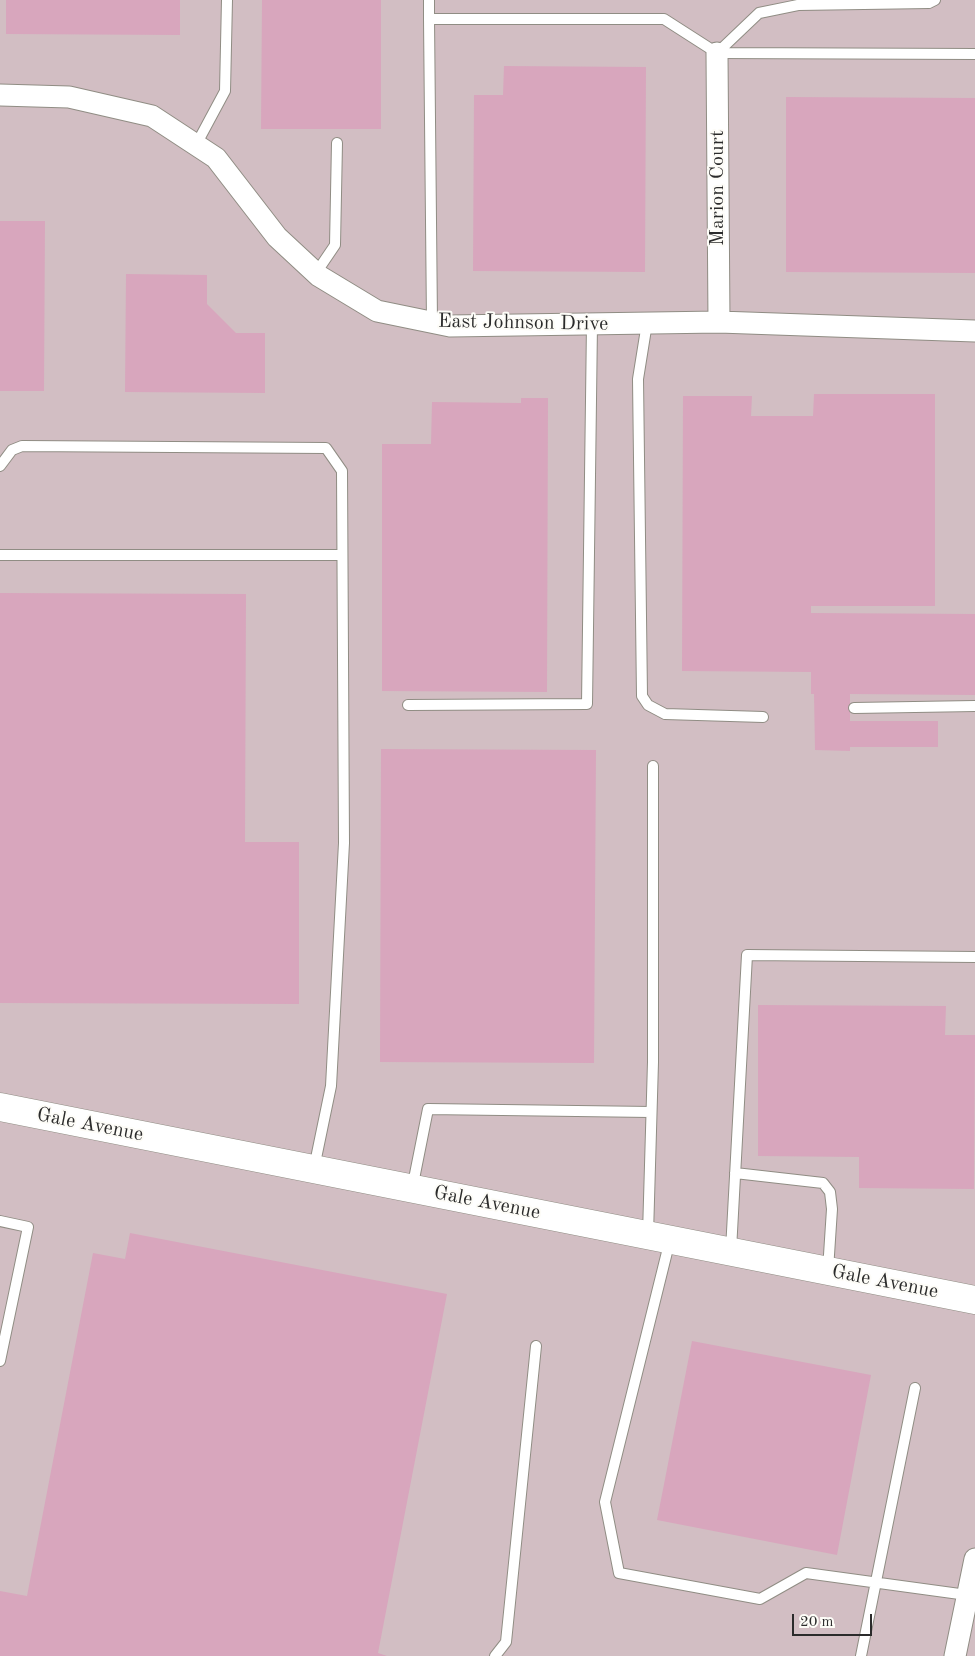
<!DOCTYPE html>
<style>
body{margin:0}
#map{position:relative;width:975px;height:1656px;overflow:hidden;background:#f4efdd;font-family:"Old Standard TT",serif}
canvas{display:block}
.scale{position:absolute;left:792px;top:1614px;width:80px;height:22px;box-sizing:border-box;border:2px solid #2b2b2b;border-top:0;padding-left:6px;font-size:15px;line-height:18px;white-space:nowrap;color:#2b2b2b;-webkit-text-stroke:4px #fdfcf7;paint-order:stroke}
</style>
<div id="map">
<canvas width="975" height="1656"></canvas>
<div class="scale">20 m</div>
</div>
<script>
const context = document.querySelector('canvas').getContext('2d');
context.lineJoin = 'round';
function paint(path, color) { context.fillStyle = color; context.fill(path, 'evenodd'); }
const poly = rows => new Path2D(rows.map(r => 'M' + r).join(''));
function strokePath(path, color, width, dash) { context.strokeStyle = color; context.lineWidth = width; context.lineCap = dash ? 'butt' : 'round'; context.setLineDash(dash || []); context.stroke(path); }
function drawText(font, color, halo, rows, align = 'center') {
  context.font = font + ' "Old Standard TT",serif'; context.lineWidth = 4; context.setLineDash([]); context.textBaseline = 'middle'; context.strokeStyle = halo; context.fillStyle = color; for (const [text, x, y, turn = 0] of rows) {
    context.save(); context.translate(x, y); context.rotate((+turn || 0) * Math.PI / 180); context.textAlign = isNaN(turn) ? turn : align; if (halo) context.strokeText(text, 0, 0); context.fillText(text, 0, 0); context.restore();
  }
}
const industrial = poly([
 [0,0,975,0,975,1656,0,1656]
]);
const building = poly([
 [6,0,180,0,180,35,6,34],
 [262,0,381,0,381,129,261,129],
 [504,66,646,67,645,272,473,271,474,95,503,95],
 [786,97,975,98,975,273,786,272],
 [0,221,45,221,44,391,0,391],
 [126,274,207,275,207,304,236,333,265,333,265,393,125,392],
 [814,394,935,394,935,606,811,606,811,613,975,614,975,695,850,694,850,721,938,721,938,747,850,747,850,751,815,750,814,694,811,694,811,672,682,671,683,396,752,396,751,416,813,416],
 [521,398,548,398,547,692,382,691,382,444,431,444,432,402,521,403],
 [0,593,246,594,245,842,299,842,299,1004,0,1003],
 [381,749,596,750,594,1063,380,1062],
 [758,1005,946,1006,945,1035,975,1035,974,1189,859,1188,859,1157,758,1156],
 [130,1233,447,1294,378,1653,387,1656,0,1656,0,1591,27,1596,93,1253,125,1259],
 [692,1341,871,1375,837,1555,657,1520]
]);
const service = poly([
 [429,19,429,0],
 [717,53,759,13,798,5,929,3,935,0],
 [196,145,225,91,227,0],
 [316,273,335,245,337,143],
 [432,322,429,19,664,19,717,53,975,54],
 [647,323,638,379,642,696,648,705,665,714,763,717],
 [0,466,12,450,22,446,326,448,342,471,344,843,331,1086,314,1168],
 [0,555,342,555],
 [408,705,587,704,592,324],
 [854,708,975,706],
 [735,1173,823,1183,830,1192,832,1209,828,1270],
 [412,1189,428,1109,651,1112],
 [0,1221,28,1227,0,1361],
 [648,1234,653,1062,653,766],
 [670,1240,605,1502,619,1573,760,1599,806,1573,967,1595],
 [731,1250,747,955,975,957],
 [495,1656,506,1642,536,1346],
 [861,1656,915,1388]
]);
const minor = poly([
 [717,53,719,322],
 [0,95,69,97,152,116,216,158,277,237,319,276,377,311,450,326,719,322,975,331],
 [955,1656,975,1559]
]);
const secondary = poly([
 [0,1107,975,1300]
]);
const streetNames = [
 ["Marion Court",718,188,-90],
 ["East Johnson Drive",523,323,1],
 ["Gale Avenue",90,1125,11],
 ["Gale Avenue",487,1203,11],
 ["Gale Avenue",885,1282,11]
];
paint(industrial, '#d2bec3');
paint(building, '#d8a6bd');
strokePath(service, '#908d84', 12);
strokePath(minor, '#908d84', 23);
strokePath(secondary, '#908d84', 29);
strokePath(service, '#fff', 10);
strokePath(minor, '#fff', 21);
strokePath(secondary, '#fff', 28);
drawText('20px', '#2b2b2b', '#fdfcf7', streetNames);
</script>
